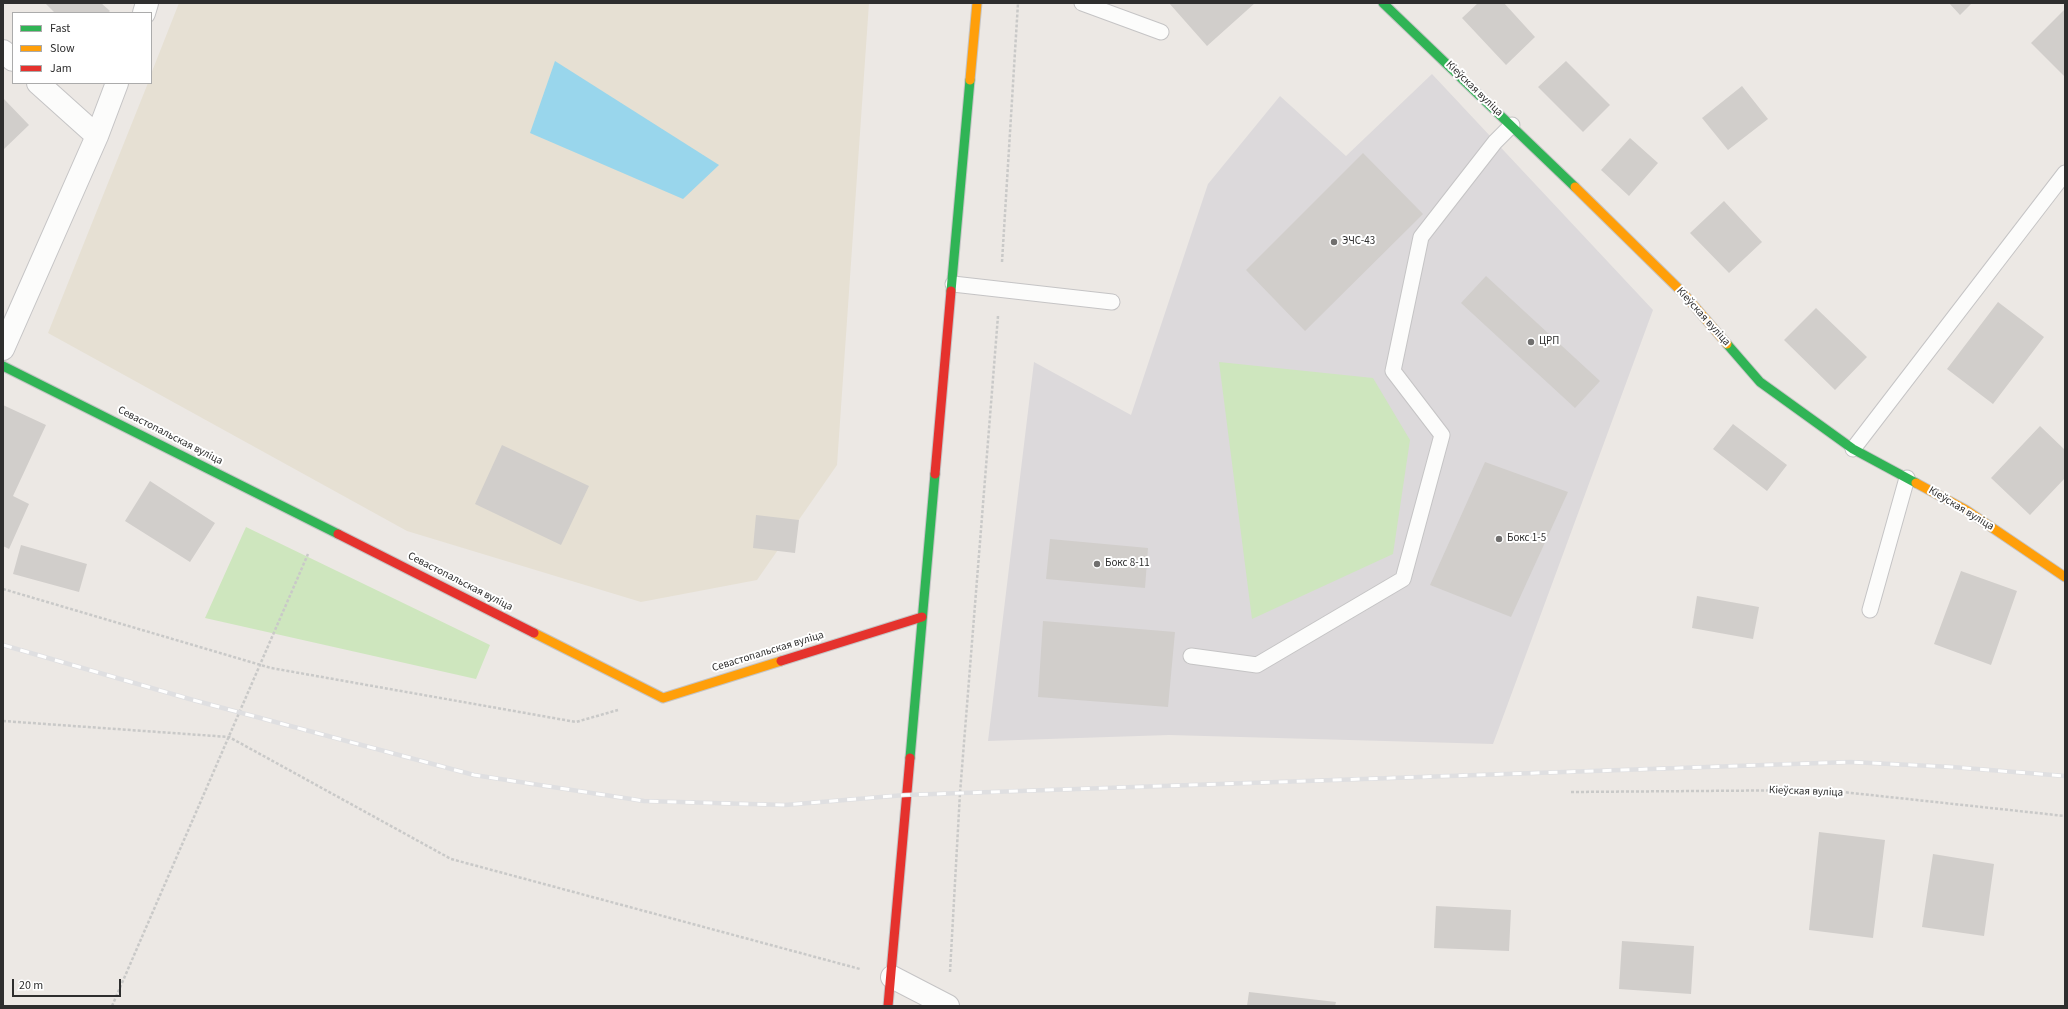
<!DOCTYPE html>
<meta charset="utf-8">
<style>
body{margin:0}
#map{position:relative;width:2068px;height:1009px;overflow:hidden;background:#ece8e4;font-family:"Source Sans 3",sans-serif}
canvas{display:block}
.frame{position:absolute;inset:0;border:4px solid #2e2e2e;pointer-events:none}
.legend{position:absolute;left:12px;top:12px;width:140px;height:72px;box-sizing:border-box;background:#fff;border:1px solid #ababab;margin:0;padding:5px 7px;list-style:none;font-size:12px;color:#2e2e2e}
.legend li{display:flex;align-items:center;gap:8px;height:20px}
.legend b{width:20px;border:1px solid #ababab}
.scale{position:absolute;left:12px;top:979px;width:109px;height:18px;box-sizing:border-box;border:2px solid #2e2e2e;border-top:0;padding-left:5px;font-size:12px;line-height:14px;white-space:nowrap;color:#2e2e2e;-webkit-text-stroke:3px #fff;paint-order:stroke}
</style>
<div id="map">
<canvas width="2068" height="1009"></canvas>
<div class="frame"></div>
<ul class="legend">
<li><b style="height:5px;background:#30b455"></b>Fast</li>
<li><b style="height:5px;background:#ff9f0a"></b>Slow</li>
<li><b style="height:5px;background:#e5322d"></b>Jam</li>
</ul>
<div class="scale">20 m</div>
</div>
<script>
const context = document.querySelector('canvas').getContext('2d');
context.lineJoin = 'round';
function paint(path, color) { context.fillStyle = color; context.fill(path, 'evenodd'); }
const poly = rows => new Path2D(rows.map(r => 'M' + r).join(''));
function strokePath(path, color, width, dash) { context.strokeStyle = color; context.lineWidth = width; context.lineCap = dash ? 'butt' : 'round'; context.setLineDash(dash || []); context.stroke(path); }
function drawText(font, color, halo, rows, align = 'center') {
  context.font = font + ' "Source Sans 3",sans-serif'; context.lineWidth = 4; context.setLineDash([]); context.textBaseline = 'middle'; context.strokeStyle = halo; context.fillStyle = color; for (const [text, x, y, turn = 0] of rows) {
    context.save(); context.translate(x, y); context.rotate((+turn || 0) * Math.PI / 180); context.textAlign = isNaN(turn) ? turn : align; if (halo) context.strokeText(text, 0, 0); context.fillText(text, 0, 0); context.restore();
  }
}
const industrial = poly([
 [1432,74,1653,310,1493,744,1169,735,988,741,1034,362,1131,415,1208,184,1280,96,1346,156]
]);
const education = poly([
 [179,3,869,3,837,465,757,580,641,602,407,531,48,333,148,83,151,83,151,74]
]);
const green = poly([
 [1219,362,1373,378,1410,440,1393,554,1252,619],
 [246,527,490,645,476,679,205,618]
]);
const water = poly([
 [555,61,719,165,683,199,530,133]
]);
const building = poly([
 [45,3,101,3,110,11,108,13,55,13],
 [1169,3,1255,3,1207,46],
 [1478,3,1504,3,1535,37,1506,65,1462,18],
 [1949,3,1972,3,1960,15],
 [2065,9,2065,75,2064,76,2031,43],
 [1566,61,1610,105,1583,132,1538,87],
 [1742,86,1768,119,1728,150,1702,118],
 [3,98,29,125,3,150],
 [1630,138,1658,163,1629,196,1601,170],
 [1363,153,1423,214,1305,331,1246,270],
 [1724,201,1762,242,1729,273,1690,233],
 [1486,276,1600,381,1575,408,1461,303],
 [1998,302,2044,337,1993,404,1947,369],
 [1816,308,1867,357,1835,390,1784,340],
 [3,405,46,425,13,496,29,504,9,549,3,546],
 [1733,424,1787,465,1767,491,1713,449],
 [2040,426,2065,450,2065,478,2030,515,1991,478],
 [502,445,589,486,561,545,475,504],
 [1485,462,1568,492,1511,617,1430,585],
 [150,481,215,523,190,562,125,521],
 [756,515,799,520,795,553,753,548],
 [1050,539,1148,548,1145,588,1046,579],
 [21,545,87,564,79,592,13,574],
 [1961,571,2017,591,1991,665,1934,644],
 [1697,596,1759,607,1753,639,1692,628],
 [1043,621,1175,632,1168,707,1038,697],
 [1819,832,1885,840,1873,938,1809,930],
 [1933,854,1994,864,1984,936,1922,927],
 [1436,906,1511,910,1509,951,1434,948],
 [1622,941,1694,946,1691,994,1619,989],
 [1249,992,1336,1002,1335,1006,1247,1006]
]);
const path = poly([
 [1002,262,1018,3],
 [3,589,271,668,576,722,618,710],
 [3,721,229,737,451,859,860,969],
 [1571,792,1824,790,2065,816],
 [950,972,960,793,998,316],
 [112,1006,308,554]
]);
const lane = poly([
 [1082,3,1161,32],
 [953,284,1112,302],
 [1853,449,2065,173],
 [1870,610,1907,478],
 [1191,656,1257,665,1403,579,1442,435,1393,371,1421,237,1495,142,1512,125]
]);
const street = poly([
 [144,13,147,3],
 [3,51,13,60],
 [38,83,97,136],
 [3,349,97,136,117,83],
 [892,977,948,1006]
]);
const fast = poly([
 [1383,3,1575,187],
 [951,291,970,80],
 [1727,344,1760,382,1853,449,1916,483],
 [3,366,338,534],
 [910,758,935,474]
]);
const slow = poly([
 [970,80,977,3],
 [1575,187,1683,293,1727,344],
 [1916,483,1966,510,2065,577],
 [534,633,663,698,781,661]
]);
const jam = poly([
 [935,474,951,291],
 [338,534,534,633],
 [781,661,922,617],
 [888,1006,910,758]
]);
const rail = poly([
 [3,645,193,700,474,775,644,801,785,805,905,795,1850,762,1952,767,2065,776]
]);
const markers = [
 [1334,242,4,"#706f6e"],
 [1531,342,4,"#706f6e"],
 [1499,539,4,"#706f6e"],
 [1097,564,4,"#706f6e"]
];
const streetNames = [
 ["Кіеўская вуліца",1474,89,44],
 ["Кіеўская вуліца",1703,317,48],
 ["Севастопальская вуліца",170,436,27],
 ["Кіеўская вуліца",1961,509,31],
 ["Севастопальская вуліца",460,582,27],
 ["Севастопальская вуліца",768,652,-17],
 ["Кіеўская вуліца",1806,792,2]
];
const poiNames = [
 ["ЭЧС-43",1342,242],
 ["ЦРП",1539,342],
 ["Бокс 1-5",1507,539],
 ["Бокс 8-11",1105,564]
];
paint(industrial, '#dcd9db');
paint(education, '#e6e0d3');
paint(green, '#cee6be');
paint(water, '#99d6ec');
paint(building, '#d1cecb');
strokePath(lane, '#c5c4c5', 17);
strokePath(street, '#c5c4c5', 24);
strokePath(fast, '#c5c4c5', 11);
strokePath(slow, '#c5c4c5', 11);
strokePath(jam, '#c5c4c5', 11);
strokePath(path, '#c9c9c8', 2.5, [3, 2]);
strokePath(lane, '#fcfcfb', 15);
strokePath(street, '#fcfcfb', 22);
strokePath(fast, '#30b455', 9);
strokePath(slow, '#ff9f0a', 9);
strokePath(jam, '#e5322d', 9);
strokePath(rail, '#dfdfe1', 4.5);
strokePath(rail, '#fff', 3, [9]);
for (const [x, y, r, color] of markers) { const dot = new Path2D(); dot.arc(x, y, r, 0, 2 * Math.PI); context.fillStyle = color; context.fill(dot); strokePath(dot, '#fff', 1.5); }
drawText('11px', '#2e2e2e', '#fff', streetNames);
drawText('11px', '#2e2e2e', '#fff', poiNames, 'left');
</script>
